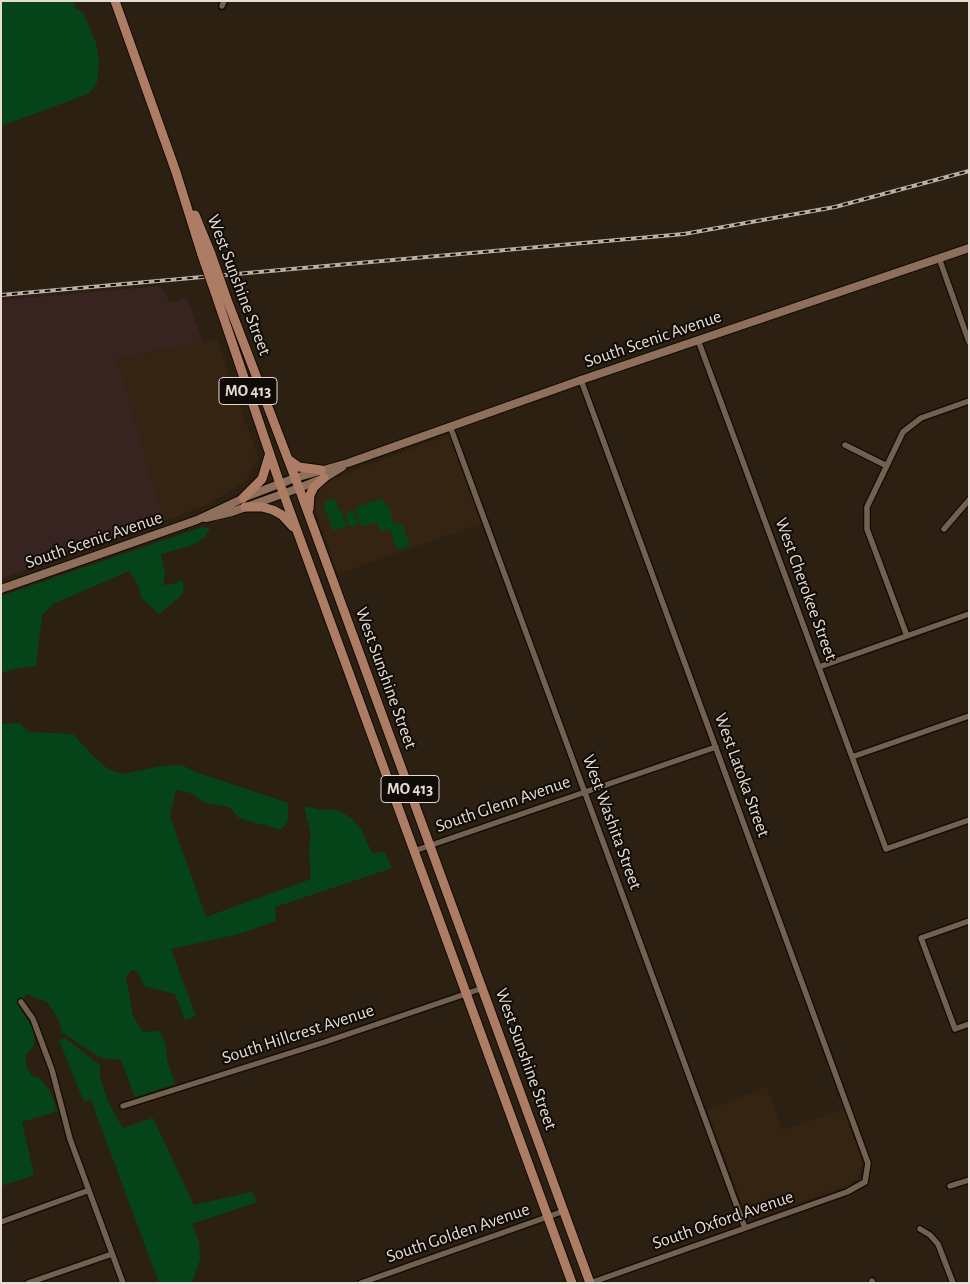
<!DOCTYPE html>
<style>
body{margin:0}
#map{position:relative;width:970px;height:1284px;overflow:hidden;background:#2c2012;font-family:"Alegreya Sans",sans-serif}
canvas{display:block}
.frame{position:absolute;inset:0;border:2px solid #e5dcd3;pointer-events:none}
</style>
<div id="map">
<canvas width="970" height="1284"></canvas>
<div class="frame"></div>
</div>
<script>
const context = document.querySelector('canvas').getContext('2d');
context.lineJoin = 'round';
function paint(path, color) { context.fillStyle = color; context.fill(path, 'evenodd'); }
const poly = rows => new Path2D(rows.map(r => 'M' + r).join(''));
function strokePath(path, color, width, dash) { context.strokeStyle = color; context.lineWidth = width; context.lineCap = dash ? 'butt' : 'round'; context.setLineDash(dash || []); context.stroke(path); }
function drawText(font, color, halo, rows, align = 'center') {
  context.font = font + ' "Alegreya Sans",sans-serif'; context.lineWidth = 4; context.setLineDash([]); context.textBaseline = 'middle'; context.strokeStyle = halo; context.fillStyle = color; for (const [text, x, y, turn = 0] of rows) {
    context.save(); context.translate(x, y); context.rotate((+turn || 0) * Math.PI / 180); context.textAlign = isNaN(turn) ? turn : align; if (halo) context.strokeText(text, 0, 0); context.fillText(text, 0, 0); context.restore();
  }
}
const built = poly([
 [217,339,258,458,245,482,208,504,164,521,117,358],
 [450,434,483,523,338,574,315,509,319,487,332,479],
 [767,1087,783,1130,844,1109,862,1163,858,1177,848,1185,748,1221,707,1110]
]);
const industrial = poly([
 [161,286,170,303,187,297,203,342,117,358,164,521,1,579,1,300]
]);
const green = poly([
 [1,1,75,1,74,7,84,14,96,43,99,58,97,84,88,94,1,126],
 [334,498,347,526,333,531,323,503],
 [382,498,385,505,388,505,394,524,402,523,410,546,397,550,390,530,380,531,377,523,360,526,355,508],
 [351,510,353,511,358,523,353,527,349,526,345,515],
 [202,527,210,528,205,537,193,545,161,554,165,574,163,585,175,584,181,580,184,586,181,596,159,614,142,598,137,583,129,571,53,604,42,615,36,666,14,669,1,673,1,596],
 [19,723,29,732,73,734,96,759,108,769,124,774,161,766,182,765,195,772,288,803,288,821,281,830,239,818,229,807,205,803,191,793,176,790,170,816,206,917,311,879,309,848,311,835,304,806,321,810,338,810,351,818,361,829,372,853,385,852,392,868,275,907,276,921,239,934,171,949,196,1016,185,1020,175,994,144,986,139,974,132,969,126,977,133,1016,143,1032,160,1031,166,1045,167,1060,175,1084,135,1097,121,1060,103,1058,94,1054,62,1032,58,1018,47,1002,26,994,21,1010,32,1027,34,1037,34,1046,26,1054,26,1066,32,1076,40,1078,50,1091,57,1111,22,1122,34,1175,1,1186,1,724],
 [65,1038,100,1065,100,1078,109,1104,123,1128,153,1118,194,1205,252,1192,257,1202,192,1224,199,1242,200,1259,192,1283,159,1283,91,1100,84,1102,59,1040]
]);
const minor = poly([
 [222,6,224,1],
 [939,258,969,342],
 [698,340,886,849,969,820],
 [581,380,868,1163,865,1182,847,1192,590,1283],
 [450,426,745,1228],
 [845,445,885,465],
 [944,529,969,500],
 [907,636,867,529,867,507,903,432,921,418,969,401],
 [819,667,969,614],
 [852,757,969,716],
 [414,851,716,747],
 [969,921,921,938,955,1029,969,1024],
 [21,1002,33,1019,52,1070,70,1139,123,1283],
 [123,1106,325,1042,483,988],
 [950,1186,969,1180],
 [1,1222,87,1191],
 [920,1229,930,1235,938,1244,953,1283],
 [872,1281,873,1283],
 [28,1283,112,1254],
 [361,1283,564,1211]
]);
const secondary = poly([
 [206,518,232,512,299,488,324,478,342,467],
 [1,589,197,520,248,496,295,478,348,463,581,380,969,248]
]);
const primary = poly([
 [115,1,176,172,202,255],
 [195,215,211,254],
 [226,297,299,488,590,1283],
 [217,298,280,484,572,1283],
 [289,460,299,467,321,470],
 [243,498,262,479,269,456],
 [245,507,262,507,273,510,282,515,293,527],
 [309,509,310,495,314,487,324,478]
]);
const rail = poly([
 [1,295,684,234,835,207,969,171]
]);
const primaryBridge = poly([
 [211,254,226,297],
 [202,255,217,298]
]);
const shields = [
 [248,391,58],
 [410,789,58]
];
const shieldNames = [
 ["MO 413",248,391],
 ["MO 413",410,789]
];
const streetNames = [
 ["West Sunshine Street",239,285,69],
 ["South Scenic Avenue",653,339,-19],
 ["South Scenic Avenue",94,540,-19],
 ["West Cherokee Street",806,589,70],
 ["West Sunshine Street",386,678,70],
 ["West Latoka Street",742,775,70],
 ["South Glenn Avenue",503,804,-19],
 ["West Washita Street",612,822,70],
 ["South Hillcrest Avenue",298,1034,-18],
 ["West Sunshine Street",526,1059,70],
 ["South Oxford Avenue",723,1220,-19],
 ["South Golden Avenue",458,1233,-19]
];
paint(built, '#352411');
paint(industrial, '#372420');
paint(green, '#054419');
strokePath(minor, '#140901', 8);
strokePath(secondary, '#140901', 10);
strokePath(primary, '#140901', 11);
strokePath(minor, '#716152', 5.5);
strokePath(secondary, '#8e6f5b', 8);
strokePath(primary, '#ac7d64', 9);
strokePath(rail, '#bab0a6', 4);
strokePath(rail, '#100b06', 2, [5.5]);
strokePath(primaryBridge, '#140901', 11, []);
strokePath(primaryBridge, '#ac7d64', 9);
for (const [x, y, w] of shields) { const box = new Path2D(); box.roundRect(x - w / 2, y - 13.5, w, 27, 4); context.fillStyle = '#100b06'; context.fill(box); strokePath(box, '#e5dcd3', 1); }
drawText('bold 16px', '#e5dcd3', null, shieldNames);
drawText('18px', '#e5dcd3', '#100b06', streetNames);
</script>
